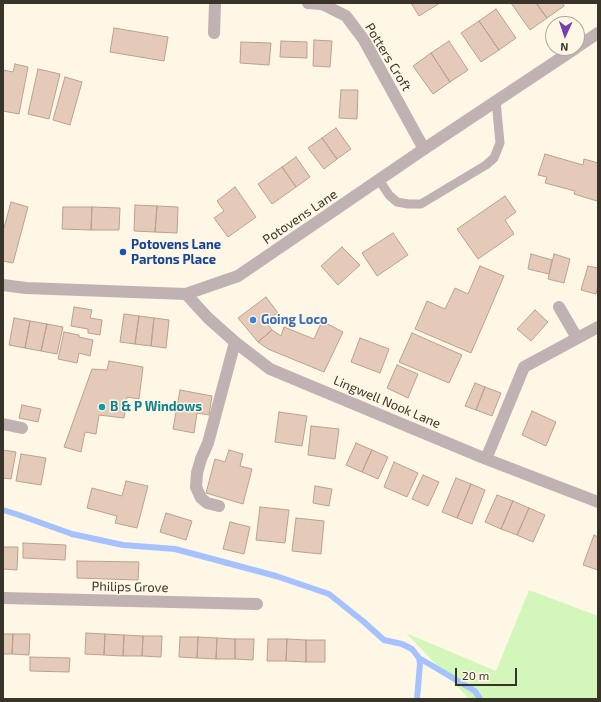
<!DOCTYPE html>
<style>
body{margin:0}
#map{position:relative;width:601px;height:702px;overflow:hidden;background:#fef7e6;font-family:"Exo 2",sans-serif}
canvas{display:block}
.frame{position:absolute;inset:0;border:4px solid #393429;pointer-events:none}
.north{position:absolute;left:545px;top:16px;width:40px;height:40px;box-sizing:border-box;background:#fef7e6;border:1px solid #afa99a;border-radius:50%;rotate:183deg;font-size:11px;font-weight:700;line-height:16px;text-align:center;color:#393429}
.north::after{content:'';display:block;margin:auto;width:14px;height:18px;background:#783cb2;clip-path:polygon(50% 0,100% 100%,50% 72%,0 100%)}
.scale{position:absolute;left:455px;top:668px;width:62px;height:18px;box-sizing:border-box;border:2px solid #393429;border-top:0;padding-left:5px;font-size:12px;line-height:14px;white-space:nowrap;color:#393429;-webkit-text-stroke:3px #fef7e6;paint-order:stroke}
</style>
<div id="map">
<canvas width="601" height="702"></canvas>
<div class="frame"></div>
<div class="north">N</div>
<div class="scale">20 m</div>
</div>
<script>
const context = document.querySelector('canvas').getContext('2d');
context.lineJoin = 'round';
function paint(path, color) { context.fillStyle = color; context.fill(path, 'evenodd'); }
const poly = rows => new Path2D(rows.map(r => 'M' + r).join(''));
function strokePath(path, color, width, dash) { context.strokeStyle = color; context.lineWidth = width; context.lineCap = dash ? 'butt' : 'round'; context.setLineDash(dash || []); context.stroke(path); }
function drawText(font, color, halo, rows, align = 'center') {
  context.font = font + ' "Exo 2",sans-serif'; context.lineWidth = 3; context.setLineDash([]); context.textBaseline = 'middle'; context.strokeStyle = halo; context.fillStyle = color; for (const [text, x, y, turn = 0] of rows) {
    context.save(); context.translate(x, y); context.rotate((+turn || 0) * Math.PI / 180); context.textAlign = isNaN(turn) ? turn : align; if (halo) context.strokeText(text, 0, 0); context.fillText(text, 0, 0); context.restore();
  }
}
const green = poly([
 [529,590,598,616,598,699,469,699,406,633,496,671]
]);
const stream = poly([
 [3,510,19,515,72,534,123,545,175,549,276,576,329,594,364,622,384,640,402,644,412,649,419,658,420,664,417,699],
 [419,658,475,691,480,699]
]);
const building = poly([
 [411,3,440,3,419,16,411,3],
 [511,3,536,3,547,18,530,30,511,3],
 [536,3,562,3,564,6,547,18,536,3],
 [496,9,516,38,499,50,479,21,496,9],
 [479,21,499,50,481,62,461,33,479,21],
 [114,28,168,37,164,61,110,52,114,28],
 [314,40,332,41,330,67,313,66,314,40],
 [281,41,307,42,307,58,280,57,281,41],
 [449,41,468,70,450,82,431,53,449,41],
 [241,42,271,43,269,65,240,63,241,42],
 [431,53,450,82,433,94,413,66,431,53],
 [15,64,28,67,19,114,3,111,3,70,13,72,15,64],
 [38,69,60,74,49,119,28,114,38,69],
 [65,77,82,82,70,125,53,120,65,77],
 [341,90,358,90,357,119,339,118,341,90],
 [336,128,351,149,337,159,322,138,336,128],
 [322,138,337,159,324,169,308,148,322,138],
 [545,154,583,165,584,159,598,163,598,197,597,201,574,194,575,191,545,183,547,177,538,175,545,154],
 [296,157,310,177,296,187,282,167,296,157],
 [282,167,296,187,272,204,258,184,282,167],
 [235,187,256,217,228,237,214,218,224,211,217,201,235,187],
 [505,196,516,212,505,220,514,234,478,259,457,229,505,196],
 [11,202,28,207,13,263,3,261,3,228,4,228,11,202],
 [135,205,157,206,155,232,134,231,135,205],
 [157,206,178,207,177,233,155,232,157,206],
 [63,207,92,207,91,230,62,229,63,207],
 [92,207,120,208,119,230,91,230,92,207],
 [393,233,408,255,377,276,362,253,393,233],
 [342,247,360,265,338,285,321,266,342,247],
 [531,254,552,260,549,274,528,269,531,254],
 [554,254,570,259,564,283,548,279,554,254],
 [480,266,504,276,471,353,415,329,427,301,445,309,455,288,468,294,480,266],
 [588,266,598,268,598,286,596,294,581,290,588,266],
 [266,297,278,313,265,320,272,330,258,342,238,318,266,297],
 [74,307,92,310,90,318,102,320,100,335,88,333,88,329,71,326,74,307],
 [535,310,548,322,531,341,517,329,535,310],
 [124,314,139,316,135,344,120,342,124,314],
 [139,316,154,318,151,346,135,344,139,316],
 [14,318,30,321,25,348,9,345,14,318],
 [154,318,169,320,166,348,151,346,154,318],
 [30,321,47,324,41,351,25,348,30,321],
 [322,321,343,332,324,372,268,349,258,342,272,330,281,336,284,327,314,339,322,321],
 [47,324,63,327,57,354,41,351,47,324],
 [64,332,79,335,79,337,93,340,90,356,79,353,77,363,58,359,64,332],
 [412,333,462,355,449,383,399,362,412,333],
 [360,338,389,349,380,373,351,362,360,338],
 [109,361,143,367,139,399,127,397,124,418,99,415,96,434,85,432,81,452,64,447,92,369,107,370,109,361],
 [397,365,418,374,408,398,387,388,397,365],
 [475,383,485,387,476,410,465,406,475,383],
 [485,387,501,393,492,416,476,410,485,387],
 [180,390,212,396,209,415,197,413,194,433,173,429,180,390],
 [22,405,41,409,38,422,19,418,22,405],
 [532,411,556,422,546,446,522,435,532,411],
 [279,412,307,416,302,446,275,442,279,412],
 [311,426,339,429,335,459,308,455,311,426],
 [356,443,372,450,362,472,346,465,356,443],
 [3,450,16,452,11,479,3,478,3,450],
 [229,450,243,454,240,466,252,469,243,504,206,493,215,459,225,462,229,450],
 [372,450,388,457,378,479,362,472,372,450],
 [21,454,46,458,41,485,16,481,21,454],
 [394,462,418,473,407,497,384,487,394,462],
 [423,475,439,482,428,506,412,499,423,475],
 [456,478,471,484,457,518,442,512,456,478],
 [126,481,148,486,137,528,115,523,117,516,87,508,92,488,122,496,126,481],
 [471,484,485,490,472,524,457,518,471,484],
 [315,486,332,489,329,506,313,503,315,486],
 [497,495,513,501,501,529,485,522,497,495],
 [513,501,529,508,517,535,501,529,513,501],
 [260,507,289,510,285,543,256,540,260,507],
 [529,508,545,515,533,542,517,535,529,508],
 [166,513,192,521,186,540,160,532,166,513],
 [296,518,324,521,321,554,292,551,296,518],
 [230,522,250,527,244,554,223,549,230,522],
 [594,535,598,537,598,570,583,565,594,535],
 [23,543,66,545,65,560,23,558,23,543],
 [3,547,18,547,17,570,3,569,3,547],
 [77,561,139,562,138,580,77,578,77,561],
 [86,633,105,634,104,655,85,654,86,633],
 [3,634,13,634,12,654,3,654,3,634],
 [13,634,30,634,29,655,12,654,13,634],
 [105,634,124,635,123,656,104,655,105,634],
 [124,635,143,636,142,656,123,656,124,635],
 [143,636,162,636,161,657,142,656,143,636],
 [180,637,198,637,197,658,179,657,180,637],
 [198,637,217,638,216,659,197,658,198,637],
 [217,638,235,639,235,659,216,659,217,638],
 [235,639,254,639,253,660,235,659,235,639],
 [268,639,287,639,286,661,267,661,268,639],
 [287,639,306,640,306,662,286,661,287,639],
 [306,640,325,640,325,662,306,662,306,640],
 [30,657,70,658,69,672,30,671,30,657]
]);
const service = poly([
 [379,180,389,195,397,202,408,204,421,204,486,165,494,158,500,143,496,101]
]);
const minor = poly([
 [308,3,322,4,346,16,364,40,424,149],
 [214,33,215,3],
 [186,294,208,318,235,342,270,369,486,459,598,502],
 [559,307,577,338],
 [3,424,22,428],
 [486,459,524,367,598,327],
 [219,506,207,503,201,498,196,487,197,473,201,459,208,443,235,342],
 [3,598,257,604]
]);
const tertiary = poly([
 [577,47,598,33],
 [3,285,26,288,186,294,238,276,424,149,576,48]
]);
const markers = [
 [123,252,4,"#1a4fb4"],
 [253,320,4,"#3f7fe0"],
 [102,407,4,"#0f9aa8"]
];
const streetNames = [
 ["Potters Croft",388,57,59],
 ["Potovens Lane",300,217,-34],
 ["Lingwell Nook Lane",387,402,23],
 ["Philips Grove",130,587,1]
];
const transitNames = [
 ["Potovens Lane",131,245],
 ["Partons Place",131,260]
];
const shopNames = [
 ["Going Loco",261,320]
];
const cultureNames = [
 ["B & P Windows",110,407]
];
paint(green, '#d3f7bb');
strokePath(stream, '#a5c2ff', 6);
paint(building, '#e6cab9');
strokePath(building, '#bba090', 1);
strokePath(service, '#c0b1b2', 9);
strokePath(minor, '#c0b1b2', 12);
strokePath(tertiary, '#c0b1b2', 12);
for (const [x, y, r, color] of markers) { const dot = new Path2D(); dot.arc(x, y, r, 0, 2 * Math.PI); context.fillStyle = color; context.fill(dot); strokePath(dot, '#fef7e6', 1.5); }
drawText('13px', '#393429', '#fef7e6', streetNames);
drawText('bold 13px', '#164399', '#fef7e6', transitNames, 'left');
drawText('bold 13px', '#366cbe', '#fef7e6', shopNames, 'left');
drawText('bold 13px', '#0d838f', '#fef7e6', cultureNames, 'left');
</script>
